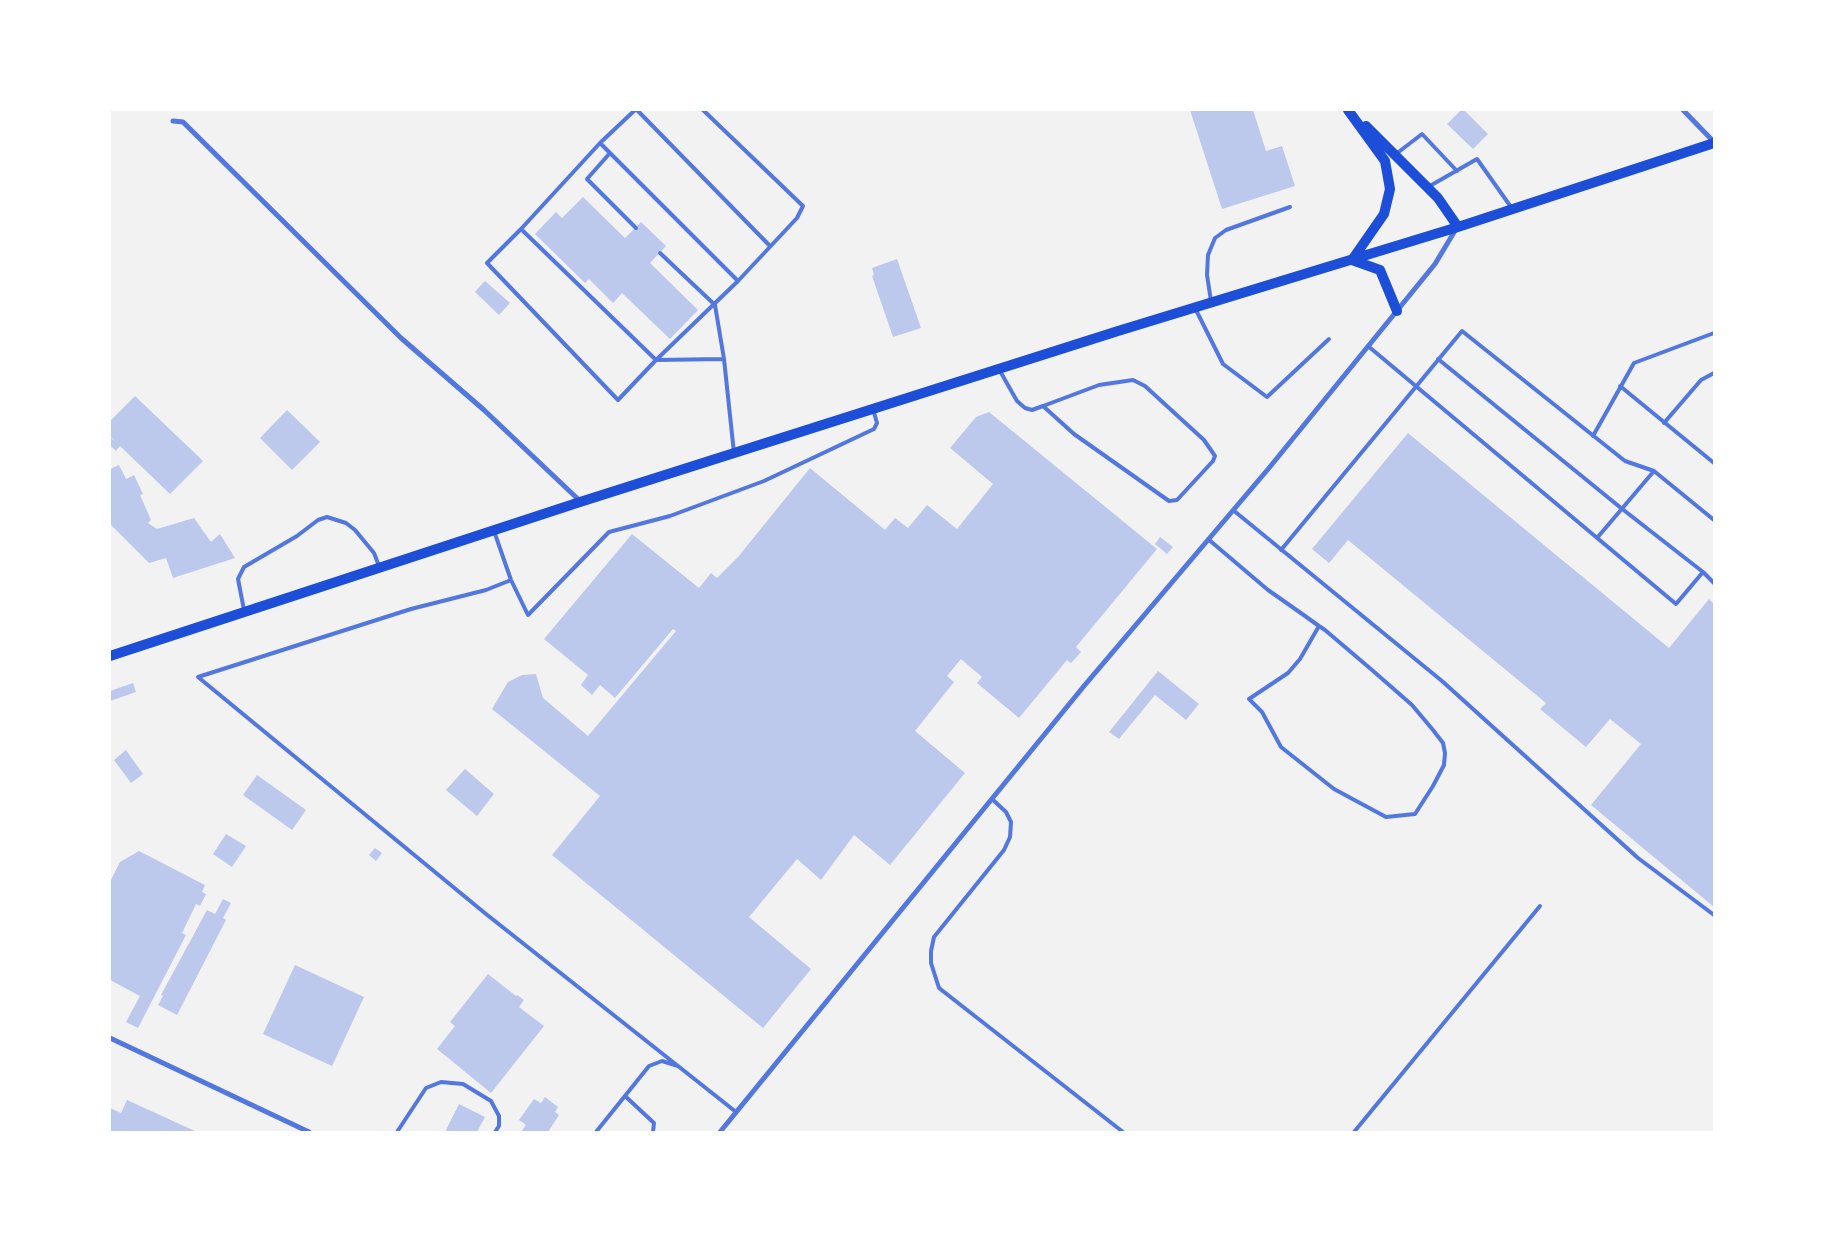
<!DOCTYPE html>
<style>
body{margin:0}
#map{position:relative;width:1824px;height:1242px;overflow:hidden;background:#f2f2f2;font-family:Figtree,sans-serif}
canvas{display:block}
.frame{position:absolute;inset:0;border:111px solid #fff;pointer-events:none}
</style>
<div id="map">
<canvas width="1824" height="1242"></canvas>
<div class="frame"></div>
</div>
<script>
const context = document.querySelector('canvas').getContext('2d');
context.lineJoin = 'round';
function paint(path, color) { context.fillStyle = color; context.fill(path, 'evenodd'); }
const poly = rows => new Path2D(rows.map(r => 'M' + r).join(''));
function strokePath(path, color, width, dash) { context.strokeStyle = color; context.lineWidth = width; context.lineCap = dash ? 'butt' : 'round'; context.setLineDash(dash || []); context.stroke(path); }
const building = poly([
 [1190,110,1253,110,1266,151,1282,146,1295,186,1222,209],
 [1461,110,1464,110,1488,134,1473,149,1447,124],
 [583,197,625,238,641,222,666,246,650,263,698,310,670,339,622,293,613,303,589,279,585,283,535,234,556,212,562,218],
 [897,259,921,328,893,337,872,276,874,275,872,268],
 [485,281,510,303,499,315,475,292],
 [135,396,203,461,170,494,120,446,116,451,110,445,110,437,116,442,110,436,110,421],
 [287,410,320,442,292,470,260,438],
 [989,412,1157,549,1076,647,1081,652,1071,663,1067,660,1019,718,977,683,982,677,961,659,947,676,954,682,915,731,965,773,890,865,854,835,821,880,797,859,749,917,811,969,763,1028,552,855,600,796,492,709,508,682,522,675,536,674,543,698,588,736,676,631,673,629,615,698,600,685,592,695,581,685,588,675,544,639,632,534,699,588,711,573,717,578,738,557,810,468,885,530,895,518,908,528,927,505,957,529,993,484,950,448,976,417],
 [1408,433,1669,648,1709,599,1714,604,1714,907,1591,805,1641,744,1610,719,1586,747,1540,709,1546,703,1348,540,1329,563,1312,549],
 [119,465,126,479,134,475,143,494,140,495,151,520,148,523,157,529,194,518,211,542,220,534,235,558,173,578,166,558,149,563,110,524,110,469],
 [1160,537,1173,547,1167,554,1155,544],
 [1158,671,1199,704,1186,720,1155,695,1119,739,1109,732],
 [133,683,136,692,110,701,110,691],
 [126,750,143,774,131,783,114,760],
 [465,769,494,794,477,816,446,790],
 [257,775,306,810,292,830,243,795],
 [226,834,246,846,232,867,213,854],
 [375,848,382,853,376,861,369,855],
 [139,851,205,885,202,892,206,894,200,906,196,904,182,933,186,935,138,1028,126,1022,140,996,110,980,110,882,120,862],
 [223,899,231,903,223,918,226,920,177,1015,158,1005,163,996,161,995,207,910,215,914],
 [295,965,364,997,332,1066,263,1034],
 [488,974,516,996,517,995,524,1000,519,1007,544,1026,491,1093,437,1049,455,1026,450,1022],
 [545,1097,558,1107,555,1112,559,1115,548,1132,521,1132,526,1125,519,1120,534,1099,541,1103],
 [127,1100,197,1132,110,1132,110,1108,121,1113],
 [459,1104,485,1117,477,1132,445,1132]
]);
const service = poly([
 [635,110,600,143,521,229,656,360,724,359],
 [637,110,770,246],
 [600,143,738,281],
 [610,153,587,179,636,228],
 [1396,154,1422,134,1457,171],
 [1428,187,1477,159,1511,207],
 [521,229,487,263,618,400,656,360,738,281,797,218,803,206,703,110],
 [660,253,715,305,724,359,734,453],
 [1211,301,1207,275,1208,255,1215,238,1226,230,1290,207],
 [1195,308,1223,364,1267,397,1329,339],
 [1368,346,1676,604,1703,572,1714,583],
 [1438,359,1621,508,1703,572],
 [1000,371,1017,401,1025,408,1032,410,1043,406,1074,434,1169,501,1177,500,1213,461,1215,456,1204,440,1145,386,1133,380,1099,385,1043,406],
 [1620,386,1714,463],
 [1664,423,1701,380,1714,373],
 [1593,436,1634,363,1714,333],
 [1233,510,1442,681,1638,858,1714,915],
 [494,531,511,580,528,615,609,532,670,516,764,481,874,429,877,423,873,409],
 [1597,538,1654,471],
 [1208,539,1268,590,1298,611,1319,626,1325,630,1372,670,1412,705,1433,730,1443,743,1445,753,1444,765,1433,786,1415,814,1386,817,1334,789,1281,747,1262,712,1249,699,1288,673,1300,659,1319,626],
 [1281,550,1462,331,1625,461,1654,471,1714,520],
 [511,580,486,590,411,609,198,677,486,914,678,1066],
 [244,610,238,579,244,567,297,536,318,520,327,517,346,523,355,530,374,553,379,566],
 [992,799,1006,812,1011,822,1010,837,1004,850,934,937,931,951,931,963,939,988,1123,1132],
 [625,1096,654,1123,653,1132],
 [397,1132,426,1088,441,1082,463,1084,491,1101,499,1116,499,1126,495,1132],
 [596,1132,649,1066,662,1061,678,1066,736,1112],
 [1354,1132,1540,906]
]);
const minor = poly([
 [1683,110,1714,142],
 [173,121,183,122,401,338,484,410,580,501],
 [110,1038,309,1132],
 [720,1132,1084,686,1269,468,1435,264,1456,229]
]);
const secondary = poly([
 [1348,110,1385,161,1390,189,1384,214,1352,260,1380,270,1397,311],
 [1366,126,1438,198,1458,227],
 [110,656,580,502,1118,331,1458,227,1714,143]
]);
paint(building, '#bdc9ec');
strokePath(service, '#5277de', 4);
strokePath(minor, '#5277de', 5);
strokePath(secondary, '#1d4ed8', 10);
</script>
